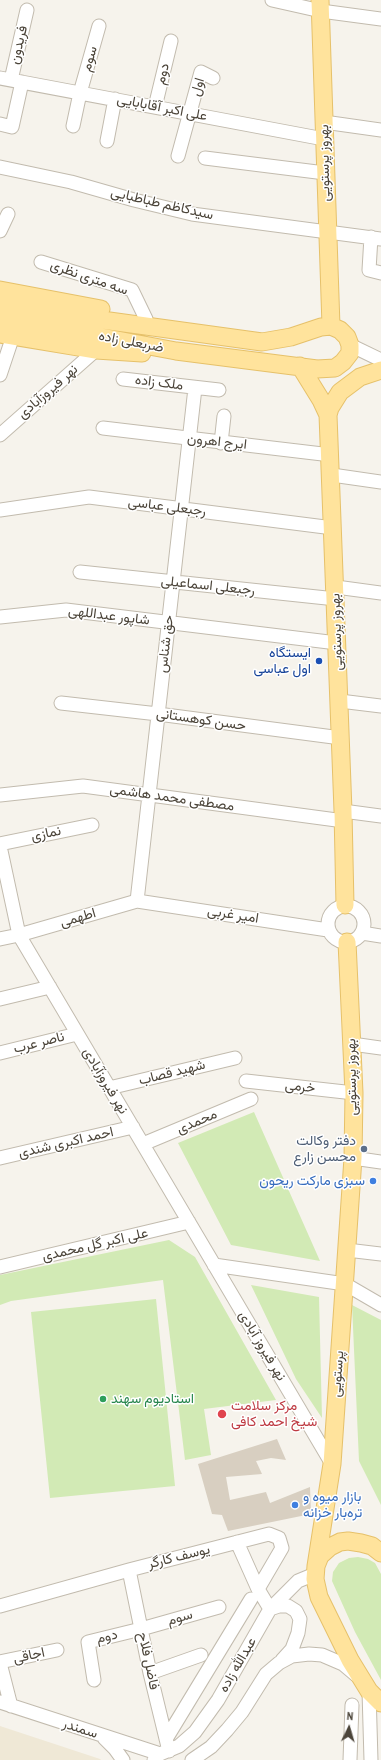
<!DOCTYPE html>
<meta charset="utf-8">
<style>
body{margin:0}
#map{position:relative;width:381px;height:1760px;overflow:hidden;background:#f6f3ec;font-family:"Archivo Narrow",sans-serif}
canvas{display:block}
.north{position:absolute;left:329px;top:1708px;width:40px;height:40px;-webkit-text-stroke:3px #fff;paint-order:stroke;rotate:5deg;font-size:11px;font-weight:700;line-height:16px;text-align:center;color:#4b4439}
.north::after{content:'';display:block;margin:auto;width:14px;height:18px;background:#4b4439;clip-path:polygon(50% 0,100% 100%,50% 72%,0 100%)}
</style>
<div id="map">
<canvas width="381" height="1760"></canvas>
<div class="north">N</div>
</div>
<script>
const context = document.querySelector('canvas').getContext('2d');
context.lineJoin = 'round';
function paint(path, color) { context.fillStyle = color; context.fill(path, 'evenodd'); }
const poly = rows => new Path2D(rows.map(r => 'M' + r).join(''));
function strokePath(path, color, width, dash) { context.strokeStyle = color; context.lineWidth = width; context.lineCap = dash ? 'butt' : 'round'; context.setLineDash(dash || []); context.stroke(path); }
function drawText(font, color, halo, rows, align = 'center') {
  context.font = font + ' "Archivo Narrow",Vazirmatn,sans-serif'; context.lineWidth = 3; context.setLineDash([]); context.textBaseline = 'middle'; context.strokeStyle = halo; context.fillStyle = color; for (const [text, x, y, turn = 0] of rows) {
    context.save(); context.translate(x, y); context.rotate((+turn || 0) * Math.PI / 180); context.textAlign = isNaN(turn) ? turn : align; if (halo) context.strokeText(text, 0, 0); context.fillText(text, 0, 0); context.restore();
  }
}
const education = poly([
 [0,1726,100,1759,101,1760,0,1760]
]);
const green = poly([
 [254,1112,320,1261,231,1245,178,1143],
 [169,1240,195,1257,276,1400,204,1409,211,1455,185,1460,163,1280,11,1301,0,1305,0,1275],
 [251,1285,319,1297,322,1418,296,1379],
 [156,1299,175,1486,50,1498,31,1312],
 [352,1305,381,1320,381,1505,359,1461],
 [358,1557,368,1559,375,1563,381,1574,381,1680,355,1632,332,1581,333,1572,339,1563,349,1558]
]);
const building = poly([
 [277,1439,286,1460,271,1458,256,1461,262,1474,226,1477,230,1500,266,1492,270,1503,310,1487,311,1514,228,1531,222,1515,212,1514,198,1464]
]);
const minor = poly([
 [272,0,321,11,381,19],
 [0,78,324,139],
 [11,80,27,10],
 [155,107,171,41],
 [324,122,381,130],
 [0,124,12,127,22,82],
 [73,126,80,93,99,26],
 [107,141,115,99],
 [178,156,201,72,213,78],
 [205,158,325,173],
 [0,167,71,182,134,200,192,214,381,239],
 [0,231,8,214],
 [371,237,369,270,381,273],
 [41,262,132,290,146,319],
 [350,345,381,360],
 [0,375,13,336],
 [123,379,219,390],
 [103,428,331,455],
 [0,435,96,350],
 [221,443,224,416],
 [332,475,381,482],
 [0,510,89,497,333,528],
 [80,572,336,599],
 [336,587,381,593],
 [0,617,66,610,337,643],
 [340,701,381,706],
 [61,703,158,714,341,738],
 [0,795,83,786,344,821],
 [343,811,381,816],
 [0,844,92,825],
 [0,846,19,935,332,1464],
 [137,901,195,388],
 '328 924a18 18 0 1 1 36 0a18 18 0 1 1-36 0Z',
 [362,933,381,936],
 [0,939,19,935,137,901,328,930],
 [0,999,50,987],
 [352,1044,381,1048],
 [0,1053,77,1034],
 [246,1081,354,1093],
 [109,1088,235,1058],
 [143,1144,251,1099],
 [0,1158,133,1127],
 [353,1158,381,1162],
 [347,1250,381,1254],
 [214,1265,345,1284,381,1305],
 [0,1267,189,1222],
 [237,1542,258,1589,270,1609,279,1606,288,1606,296,1611,300,1619,298,1633,292,1649,282,1660],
 [129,1570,150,1673,169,1751],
 [0,1606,129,1570,269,1534,279,1538,282,1548,258,1589],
 [0,1662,57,1650],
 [0,1663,11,1706],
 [150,1673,201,1655],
 [94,1680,88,1642,141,1629,219,1607],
 [369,1691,371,1760],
 [0,1702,160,1754],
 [104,1738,115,1749,123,1760],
 [166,1739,251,1599],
 [154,1760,160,1754,179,1746,195,1732,218,1700,270,1609,298,1581,315,1574],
 [192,1760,211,1747,227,1730,242,1712,266,1674,279,1663,292,1656,309,1654,322,1655,343,1664,356,1675],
 [350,1760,352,1705]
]);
const major = poly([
 [320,0,331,326],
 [0,290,101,309],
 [0,306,262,342,291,337,321,327,331,326,340,330,347,337,350,345,350,353,343,362,335,368,317,369,176,351,0,318],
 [0,334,96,350,142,353],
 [300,366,321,400,328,415,343,811,345,905],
 [328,415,330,408,340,392,360,377,381,370],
 [381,1553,372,1546,361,1543,348,1541,340,1542,330,1547,320,1556,316,1566,315,1579,319,1597,350,1660,369,1691,381,1703],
 [316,1566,332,1464,353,1158,354,1093,347,942]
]);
const markers = [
 [319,661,4,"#1a4fb4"],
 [364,1149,4,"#5c6f8a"],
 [373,1181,4,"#3f7fe0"],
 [103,1399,4,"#2e9e5b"],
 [222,1414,5,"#e0444e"],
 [295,1505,4,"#3f7fe0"]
];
const streetNames = [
 ["فریدون",19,45,-77],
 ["سوم",90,59,-74],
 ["دوم",163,74,-76],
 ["اول",198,87,-73],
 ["علی اکبر آقابابایی",162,108,11],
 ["بهروز پرستویی",325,163,-91],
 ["سیدکاظم طباطبایی",162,204,13],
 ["سه متری نظری",89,278,19],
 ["ضربعلی زاده",131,342,11],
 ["ملک زاده",159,383,7],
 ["نهر فیروزآبادی",48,392,-41],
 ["ایرج اهرون",217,442,6],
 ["رجبعلی عباسی",167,507,7],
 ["رجبعلی اسماعیلی",208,586,6],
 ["شاپور عبداللهی",109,616,7],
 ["بهروز پرستویی",337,632,-92],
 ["حق شناس",166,644,-83],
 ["حسن کوهستانی",201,720,8],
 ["مصطفی محمد هاشمی",172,798,8],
 ["نمازی",46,834,-12],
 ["امیر غربی",233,915,9],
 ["اطهمی",78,918,-16],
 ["ناصر عرب",39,1043,-14],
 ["شهید قصاب",172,1073,-14],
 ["بهروز پرستویی",352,1077,-91],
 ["نهر فیروزآبادی",105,1081,59],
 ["خرمی",300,1087,6],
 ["محمدی",197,1122,-23],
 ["احمد اکبری شندی",66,1143,-13],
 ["علی اکبر گل محمدی",95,1245,-13],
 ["نهر فیروز آبادی",262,1346,59],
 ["پرستویی",338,1374,-86],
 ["یوسف کارگر",179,1557,-14],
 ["سوم",180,1618,-16],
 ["دوم",107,1637,-13],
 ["اجاقی",29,1656,-12],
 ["فاضل فلاح",148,1661,78],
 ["عبدالله زاده",238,1665,-60],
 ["سمندر",80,1729,18]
];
const transitNames = [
 ["ایستگاه",311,653],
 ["اول عباسی",311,669]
];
const serviceNames = [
 ["دفتر وکالت",356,1141],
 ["محسن زارع",356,1157]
];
const shopNames = [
 ["سبزی مارکت ریحون",365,1181],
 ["بازار میوه و",303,1497,"left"],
 ["تره‌بار خزانه",303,1513,"left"]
];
const leisureNames = [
 ["استادیوم سهند",111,1399]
];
const healthNames = [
 ["مرکز سلامت",231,1406],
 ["شیخ احمد کافی",231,1422]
];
paint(education, '#efe8d6');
paint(green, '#d2eab5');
paint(building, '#d8cfc1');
strokePath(minor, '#c2bbae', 15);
strokePath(major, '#e6c16a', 19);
strokePath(minor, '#fff', 13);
strokePath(major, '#ffe39c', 17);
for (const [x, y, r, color] of markers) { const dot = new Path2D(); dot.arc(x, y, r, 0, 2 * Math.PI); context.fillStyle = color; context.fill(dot); strokePath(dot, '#fff', 1.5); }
drawText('14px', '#4b4439', '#fff', streetNames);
drawText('14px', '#164399', '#fff', transitNames, 'right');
drawText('14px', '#4e5e75', '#fff', serviceNames, 'right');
drawText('14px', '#366cbe', '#fff', shopNames, 'right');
drawText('14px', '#27864d', '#fff', leisureNames, 'left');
drawText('14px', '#be3a42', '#fff', healthNames, 'left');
</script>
